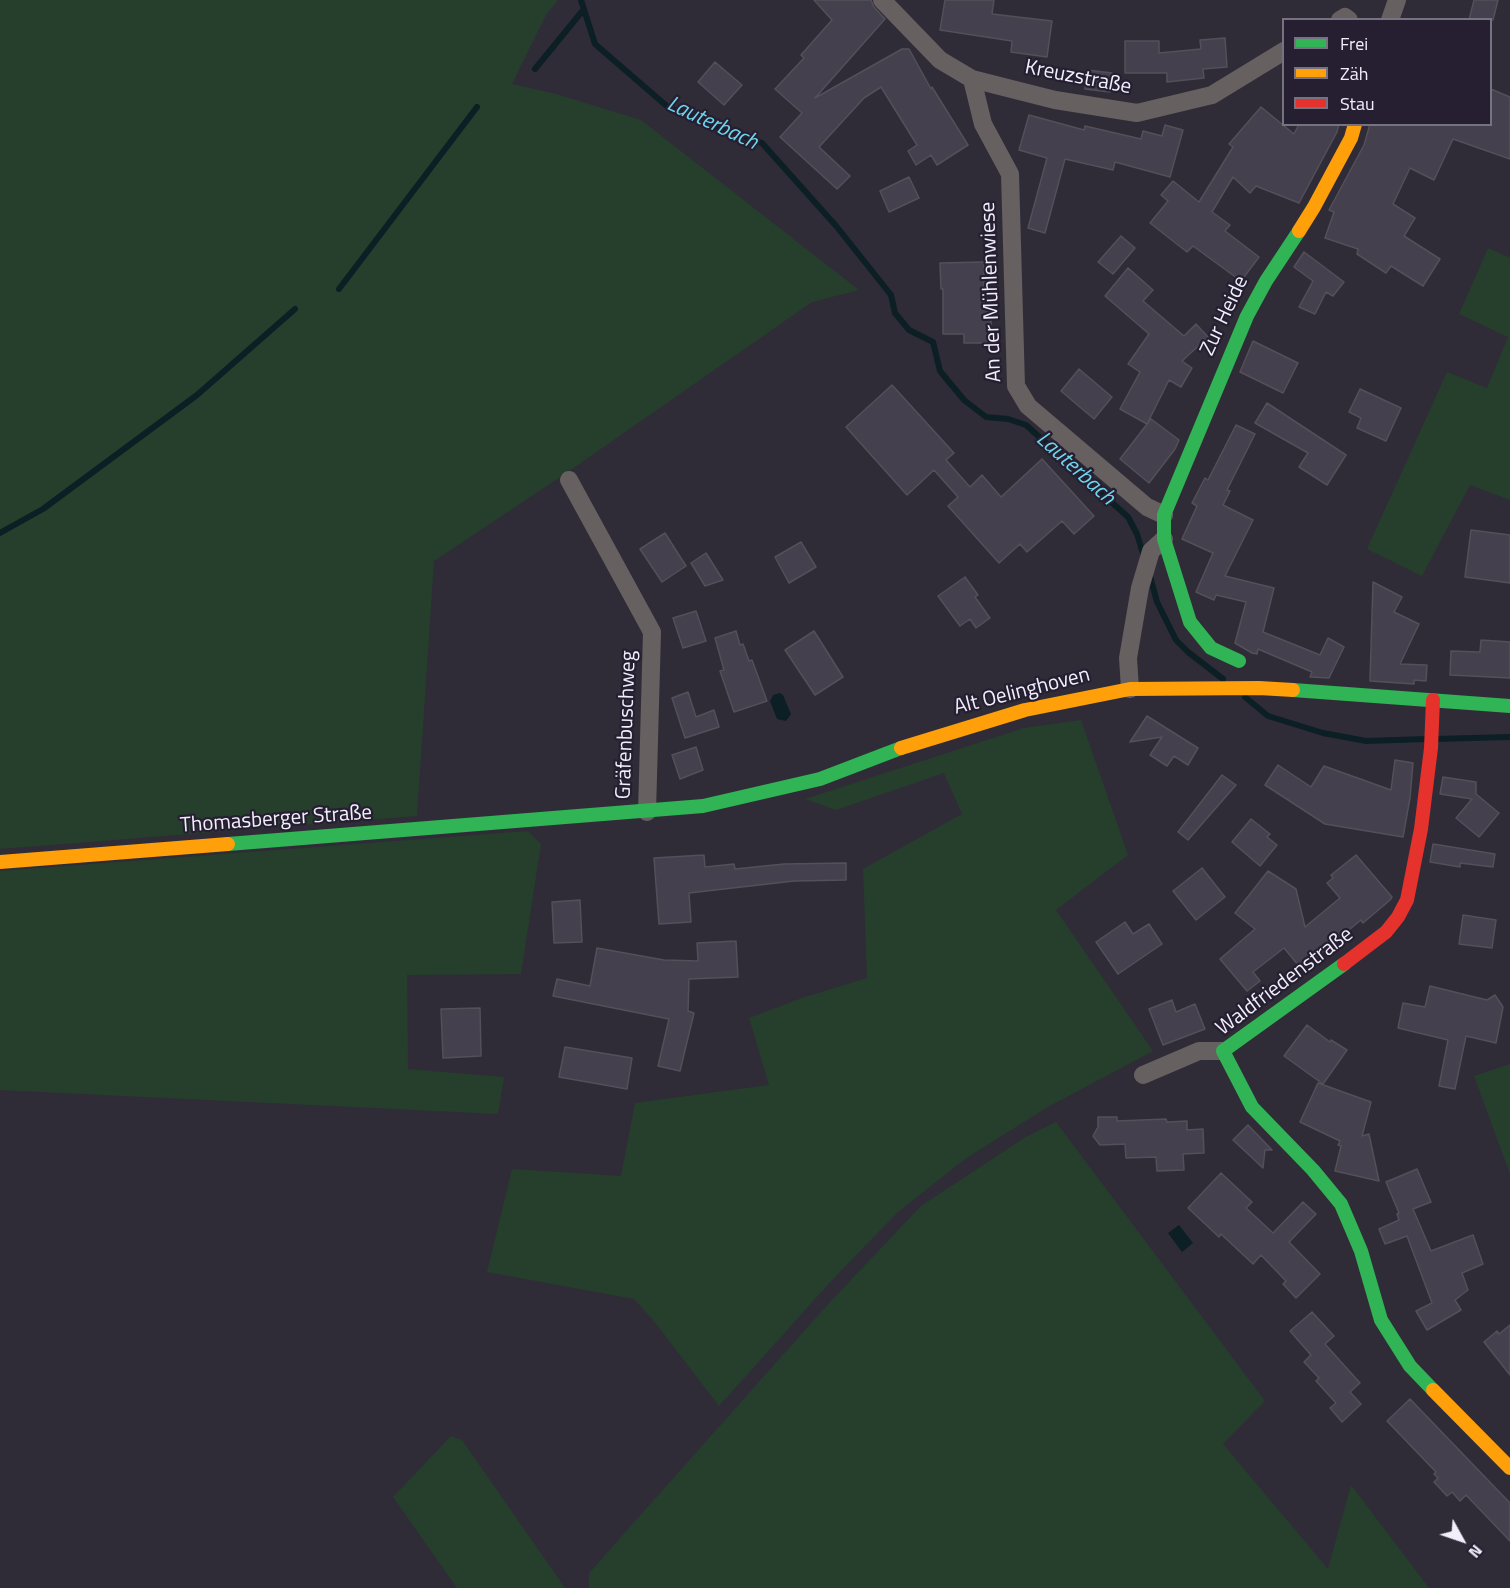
<!DOCTYPE html>
<meta charset="utf-8">
<style>
body{margin:0}
#map{position:relative;width:1510px;height:1588px;overflow:hidden;background:#2f2c37;font-family:"Titillium Web",sans-serif}
canvas{display:block}
.legend{position:absolute;left:1282px;top:18px;width:210px;height:108px;box-sizing:border-box;background:#251f31;border:2px solid #777282;margin:0;padding:8px 10px;list-style:none;font-size:18px;color:#f2eefb}
.legend li{display:flex;align-items:center;gap:12px;height:30px}
.legend b{width:30px;border:2px solid #777282}
.north{position:absolute;left:1432px;top:1510px;width:60px;height:60px;-webkit-text-stroke:4px #251f31;paint-order:stroke;rotate:130deg;font-size:16px;font-weight:700;line-height:24px;text-align:center;color:#f2eefb}
.north::after{content:'';display:block;margin:auto;width:21px;height:27px;background:#f2eefb;clip-path:polygon(50% 0,100% 100%,50% 72%,0 100%)}
</style>
<div id="map">
<canvas width="1510" height="1588"></canvas>
<ul class="legend">
<li><b style="height:8px;background:#30b455"></b>Frei</li>
<li><b style="height:8px;background:#ff9f0a"></b>Zäh</li>
<li><b style="height:8px;background:#e5322d"></b>Stau</li>
</ul>
<div class="north">N</div>
</div>
<script>
const context = document.querySelector('canvas').getContext('2d');
context.lineJoin = 'round';
function paint(path, color) { context.fillStyle = color; context.fill(path, 'evenodd'); }
const poly = rows => new Path2D(rows.map(r => 'M' + r).join(''));
function strokePath(path, color, width, dash) { context.strokeStyle = color; context.lineWidth = width; context.lineCap = dash ? 'butt' : 'round'; context.setLineDash(dash || []); context.stroke(path); }
function drawText(font, color, halo, rows, align = 'center') {
  context.font = font + ' "Titillium Web",sans-serif'; context.lineWidth = 4.5; context.setLineDash([]); context.textBaseline = 'middle'; context.strokeStyle = halo; context.fillStyle = color; for (const [text, x, y, turn = 0] of rows) {
    context.save(); context.translate(x, y); context.rotate((+turn || 0) * Math.PI / 180); context.textAlign = isNaN(turn) ? turn : align; if (halo) context.strokeText(text, 0, 0); context.fillText(text, 0, 0); context.restore();
  }
}
const green = poly([
 [0,0,558,0,546,15,512,84,556,94,641,120,859,290,812,302,572,469,434,561,417,816,0,849],
 [1488,248,1510,258,1510,500,1470,485,1422,576,1367,549,1447,372,1487,388,1508,337,1459,314],
 [1081,720,1128,855,1056,910,1153,1051,1046,1108,965,1159,898,1212,833,1279,719,1406,653,1320,634,1299,487,1272,512,1169,621,1176,635,1103,769,1085,749,1018,802,998,867,978,863,869,962,814,944,773,836,810,805,799,1024,728],
 [528,831,541,844,521,974,407,975,408,1069,504,1077,498,1114,0,1090,0,871],
 [1510,1064,1510,1174,1474,1076],
 [1056,1122,1265,1401,1223,1444,1328,1569,1351,1485,1429,1588,589,1588,589,1573,830,1302,921,1206,1024,1138],
 [451,1436,462,1440,565,1588,457,1588,393,1497]
]);
const water = poly([
 [780,693,783,695,791,714,786,721,777,719,770,701,773,695],
 [1179,1225,1193,1243,1182,1252,1168,1233]
]);
const stream = poly([
 [581,0,595,44,669,108,762,143,837,227,891,295,895,313,909,330,933,342,940,371,964,400,986,417,1008,419,1026,425,1128,517,1137,534,1144,557],
 [535,69,584,9],
 [339,289,477,107],
 [0,533,43,509,197,395,295,309],
 [1150,576,1157,602,1176,640,1188,652,1223,679],
 [1245,697,1268,716,1323,733,1366,741,1426,739],
 [1436,739,1510,737]
]);
const building = poly([
 [814,0,871,0,874,7,885,19,815,98,902,49,909,49,931,89,932,87,968,145,937,165,931,155,916,165,908,151,917,145,881,87,864,98,819,147,850,176,837,189,780,137,802,113,775,89,804,58,801,55,832,20,814,0],
 [945,0,994,0,992,14,1052,21,1047,57,1011,52,1012,41,940,30,945,0],
 [1474,0,1498,0,1493,20,1469,20,1474,0],
 [1225,38,1227,67,1203,69,1204,78,1167,82,1167,73,1125,73,1125,41,1159,41,1159,53,1201,49,1200,40,1225,38],
 [715,62,742,85,724,105,698,82,715,62],
 [1087,70,1112,73,1110,92,1085,89,1087,70],
 [1491,89,1510,97,1510,159,1453,139,1434,180,1410,168,1393,204,1415,218,1404,236,1440,259,1423,286,1391,266,1386,273,1357,254,1358,249,1325,238,1334,212,1329,210,1364,145,1370,124,1491,124,1491,89],
 [1261,107,1294,134,1299,124,1339,124,1337,132,1299,203,1256,186,1250,193,1233,177,1212,212,1230,225,1225,231,1259,257,1241,281,1193,246,1187,252,1150,223,1168,201,1161,195,1173,181,1199,202,1233,147,1229,144,1261,107],
 [1029,115,1084,130,1085,126,1141,139,1143,131,1162,136,1165,125,1183,130,1170,177,1115,162,1113,170,1065,159,1045,233,1028,228,1047,158,1019,150,1029,115],
 [909,177,919,198,889,212,880,191,909,177],
 [1121,236,1135,248,1113,274,1098,262,1121,236],
 [1304,252,1344,282,1333,296,1326,292,1315,314,1299,307,1313,281,1294,267,1304,252],
 [984,262,984,306,991,306,991,334,989,334,989,343,964,343,964,334,943,334,943,289,941,289,940,263,984,262],
 [1128,268,1153,290,1143,301,1184,336,1196,324,1208,337,1182,361,1192,368,1181,387,1169,380,1147,424,1120,409,1140,372,1128,364,1149,334,1105,296,1128,268],
 [1253,341,1298,363,1283,393,1240,372,1253,341],
 [1079,369,1112,397,1094,419,1061,391,1079,369],
 [892,385,954,453,946,460,970,487,982,475,1001,497,1042,459,1094,516,1074,534,1062,521,1027,552,1020,544,999,563,948,506,958,497,934,470,907,495,846,427,892,385],
 [1360,389,1401,408,1386,441,1357,428,1361,418,1349,412,1360,389],
 [1267,403,1346,455,1327,485,1299,467,1308,453,1255,423,1267,403],
 [1151,419,1179,440,1175,449,1149,483,1120,459,1151,419],
 [1236,425,1255,434,1227,490,1230,491,1223,505,1253,520,1225,576,1274,588,1263,632,1320,655,1328,638,1344,647,1329,678,1310,677,1312,672,1258,649,1257,654,1252,653,1235,643,1246,602,1216,595,1214,600,1196,592,1213,553,1182,539,1197,506,1192,503,1205,478,1208,480,1236,425],
 [1471,530,1510,535,1510,583,1465,577,1471,530],
 [665,533,686,566,662,582,640,549,665,533],
 [801,542,816,567,789,583,775,557,801,542],
 [706,553,723,580,705,586,691,563,706,553],
 [965,577,978,595,975,597,990,618,976,628,970,619,960,626,938,596,965,577],
 [1373,582,1402,597,1394,612,1419,624,1400,664,1427,665,1426,681,1414,680,1414,684,1370,681,1373,582],
 [696,611,706,641,683,648,673,618,696,611],
 [736,631,740,645,743,644,749,661,752,660,767,701,734,712,720,671,724,670,715,638,736,631],
 [814,631,843,677,815,695,785,650,814,631],
 [1481,640,1510,642,1510,678,1450,675,1451,651,1480,652,1481,640],
 [688,692,696,717,714,710,719,727,685,738,672,698,688,692],
 [1147,716,1198,748,1188,765,1174,756,1167,766,1150,755,1162,737,1130,742,1147,716],
 [696,747,703,770,680,779,672,755,696,747],
 [1395,760,1413,763,1410,798,1403,837,1325,824,1265,785,1278,765,1311,787,1324,766,1391,790,1395,760],
 [1222,775,1236,785,1188,840,1178,832,1222,775],
 [1443,777,1476,782,1476,794,1499,813,1479,837,1456,818,1472,799,1440,794,1443,777],
 [1251,819,1270,834,1267,837,1277,845,1260,866,1232,842,1251,819],
 [1433,844,1495,854,1493,867,1460,863,1460,867,1430,862,1433,844],
 [704,855,705,867,734,864,735,869,784,864,846,863,846,880,794,881,689,893,691,922,659,924,654,858,704,855],
 [1356,855,1392,897,1390,900,1363,923,1361,920,1317,956,1315,953,1299,966,1284,948,1253,972,1260,981,1247,991,1220,959,1255,929,1235,913,1268,871,1296,889,1305,927,1340,898,1327,883,1333,878,1331,875,1356,855],
 [1202,868,1225,897,1196,920,1173,891,1202,868],
 [580,900,582,942,554,943,552,902,580,900],
 [1463,915,1496,920,1492,948,1459,944,1463,915],
 [1125,922,1133,934,1149,924,1162,944,1118,974,1096,942,1125,922],
 [736,941,738,977,689,979,688,1011,694,1013,680,1071,658,1066,669,1019,553,996,557,979,590,986,597,948,664,960,698,961,697,943,736,941],
 [1430,986,1487,1000,1495,995,1503,1007,1496,1043,1466,1036,1455,1089,1439,1086,1448,1040,1398,1028,1403,1003,1425,1007,1430,986],
 [1172,1000,1176,1012,1195,1004,1205,1029,1163,1045,1149,1009,1172,1000],
 [480,1008,481,1056,443,1058,441,1009,480,1008],
 [1307,1025,1330,1042,1331,1040,1347,1050,1323,1084,1284,1056,1307,1025],
 [565,1047,632,1058,627,1089,559,1077,565,1047],
 [1318,1083,1371,1102,1362,1136,1369,1134,1379,1181,1335,1171,1341,1146,1338,1145,1340,1141,1300,1122,1318,1083],
 [1098,1117,1117,1117,1117,1121,1166,1119,1167,1122,1187,1121,1187,1130,1203,1129,1204,1153,1183,1154,1184,1170,1157,1171,1156,1157,1126,1158,1125,1144,1100,1145,1093,1136,1098,1127,1098,1117],
 [1248,1125,1272,1150,1265,1150,1263,1168,1233,1140,1248,1125],
 [1417,1169,1431,1202,1413,1209,1431,1251,1473,1235,1483,1264,1462,1273,1468,1290,1455,1300,1461,1310,1427,1330,1416,1311,1432,1303,1407,1236,1385,1244,1379,1229,1399,1220,1397,1214,1399,1213,1386,1182,1417,1169],
 [1221,1173,1252,1202,1246,1208,1273,1233,1303,1202,1316,1214,1289,1242,1320,1274,1296,1298,1283,1284,1286,1281,1261,1255,1253,1264,1221,1234,1219,1237,1188,1208,1221,1173],
 [1312,1312,1334,1336,1325,1344,1360,1383,1350,1392,1361,1404,1342,1422,1330,1408,1336,1403,1316,1381,1319,1378,1304,1362,1311,1355,1290,1331,1312,1312],
 [1510,1325,1510,1375,1484,1342,1497,1331,1499,1334,1510,1325],
 [1410,1399,1510,1503,1510,1541,1466,1495,1460,1501,1452,1492,1447,1496,1434,1482,1438,1478,1434,1474,1436,1472,1387,1421,1410,1399]
]);
const street = poly([
 [882,0,940,60,972,79,1055,100,1137,113,1212,95,1284,51],
 [1340,20,1345,17,1349,20],
 [1390,20,1397,0],
 [972,79,983,124,1010,174,1016,386,1028,406,1147,507,1164,515],
 [569,480,652,632,647,812],
 [1130,689,1128,658,1140,588,1151,551,1164,539],
 [1143,1075,1199,1051,1223,1051]
]);
const fast = poly([
 [1239,661,1211,648,1190,622,1164,539,1164,515,1247,316,1266,281,1299,231],
 [1293,690,1510,706],
 [228,844,703,806,820,779,901,748],
 [1344,964,1223,1051,1252,1107,1313,1170,1341,1204,1361,1251,1381,1320,1410,1366,1433,1390]
]);
const slow = poly([
 [1299,231,1314,207,1351,138,1355,124],
 [901,748,1025,710,1130,689,1259,688,1293,690],
 [0,862,228,844],
 [1433,1390,1510,1468]
]);
const jam = poly([
 [1344,964,1386,932,1398,917,1407,900,1421,829,1431,748,1433,700]
]);
const streetNames = [
 ["Kreuzstraße",1078,78,11],
 ["An der Mühlenwiese",992,292,-92],
 ["Zur Heide",1225,316,-65],
 ["Alt Oelinghoven",1022,692,-14],
 ["Gräfenbuschweg",627,725,-88],
 ["Thomasberger Straße",276,820,-4],
 ["Waldfriedenstraße",1285,982,-37]
];
const waterNames = [
 ["Lauterbach",712,124,25],
 ["Lauterbach",1075,469,42]
];
paint(green, '#253f2c');
paint(water, '#0c1f25');
strokePath(stream, '#0c1f25', 6);
paint(building, '#44404d');
strokePath(building, '#535059', 1.5);
strokePath(street, '#676061', 18);
strokePath(fast, '#30b455', 14);
strokePath(slow, '#ff9f0a', 14);
strokePath(jam, '#e5322d', 14);
drawText('21px', '#f2eefb', '#251f31', streetNames);
drawText('italic 22px', '#6ed5ed', '#251f31', waterNames);
</script>
